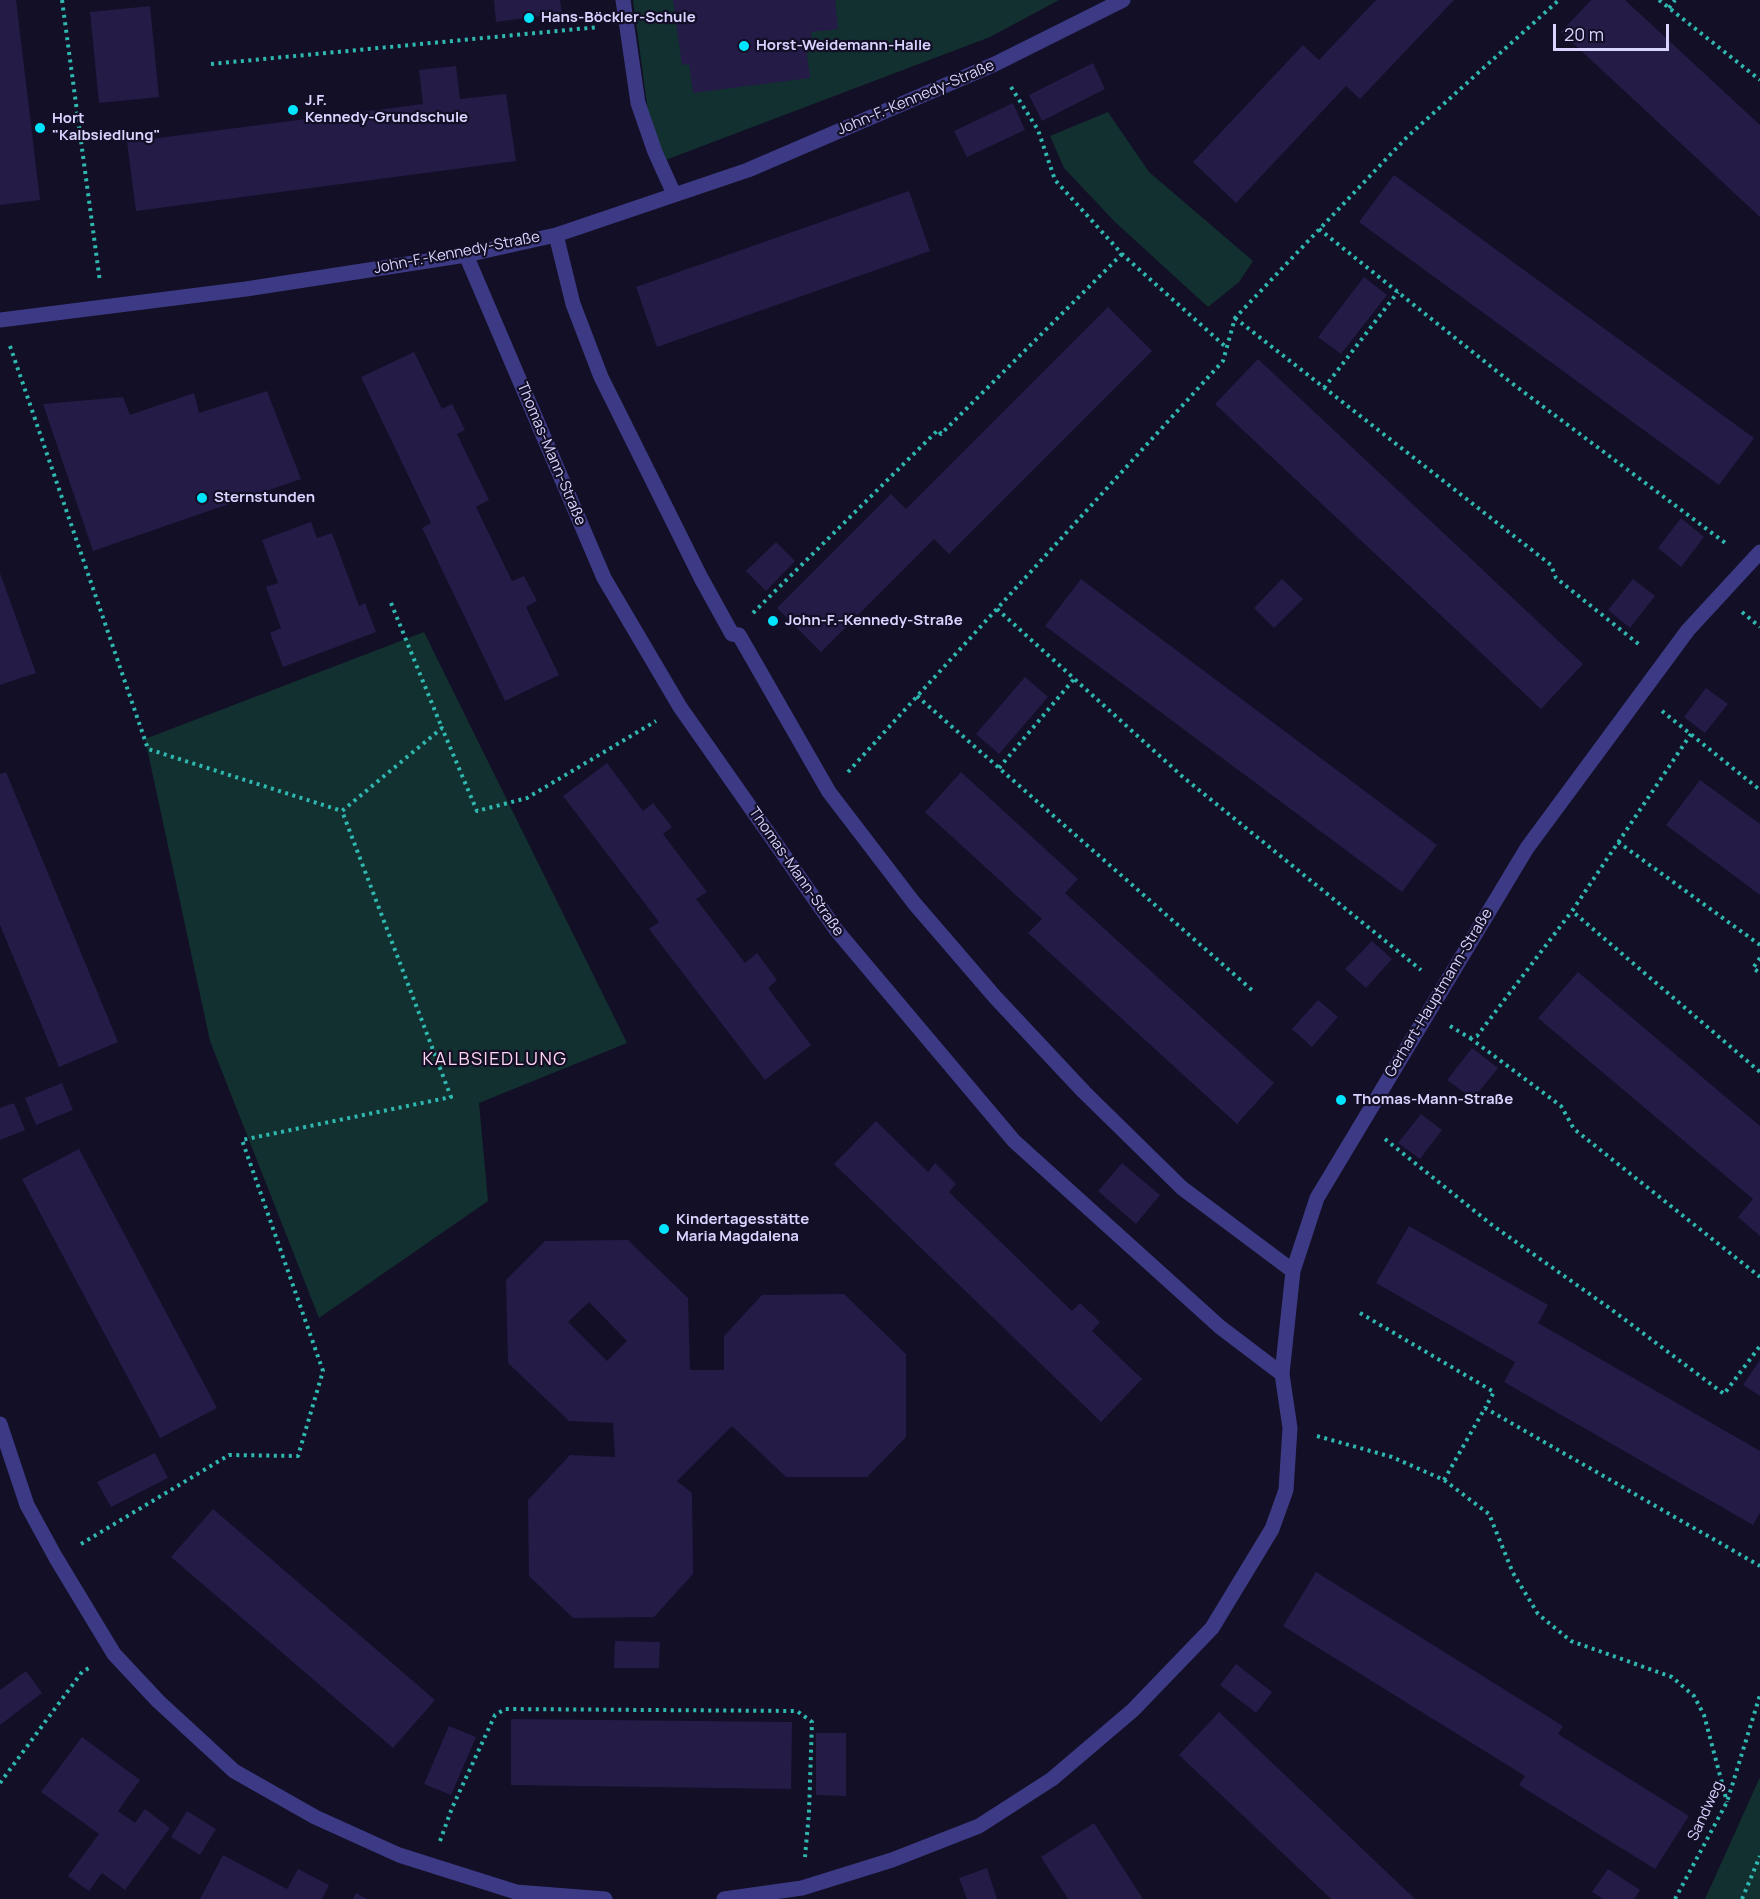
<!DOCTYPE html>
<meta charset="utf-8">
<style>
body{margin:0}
#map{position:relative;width:1760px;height:1899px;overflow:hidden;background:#130f26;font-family:Manrope,sans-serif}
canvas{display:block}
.scale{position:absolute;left:1553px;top:24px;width:116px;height:27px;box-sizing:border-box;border:3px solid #d9d4ff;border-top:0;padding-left:8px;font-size:18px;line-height:21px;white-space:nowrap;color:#d9d4ff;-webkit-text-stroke:4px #130f26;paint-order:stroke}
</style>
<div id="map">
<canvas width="1760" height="1899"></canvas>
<div class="scale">20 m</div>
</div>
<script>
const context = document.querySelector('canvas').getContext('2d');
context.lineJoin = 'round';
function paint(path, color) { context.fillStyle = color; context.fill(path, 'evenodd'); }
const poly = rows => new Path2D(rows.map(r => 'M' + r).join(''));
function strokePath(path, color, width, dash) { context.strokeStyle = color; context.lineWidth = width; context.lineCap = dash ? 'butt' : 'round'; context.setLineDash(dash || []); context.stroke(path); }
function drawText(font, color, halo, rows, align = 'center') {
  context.font = font + ' Manrope,sans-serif'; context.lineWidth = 4.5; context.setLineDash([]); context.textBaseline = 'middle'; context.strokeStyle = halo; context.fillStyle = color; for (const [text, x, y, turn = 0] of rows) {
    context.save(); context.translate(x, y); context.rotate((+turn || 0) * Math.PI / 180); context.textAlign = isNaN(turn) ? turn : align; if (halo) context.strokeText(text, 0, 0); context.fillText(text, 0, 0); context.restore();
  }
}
const green = poly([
 [633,0,1059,0,990,37,655,164],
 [1108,112,1149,172,1253,261,1239,282,1208,307,1115,222,1064,168,1050,136],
 [424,632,627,1043,479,1103,488,1201,319,1318,210,1041,145,739],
 [1760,1777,1760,1899,1705,1899]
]);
const building = poly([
 [0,0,16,0,40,200,0,205],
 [494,0,560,0,562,13,496,22],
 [673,0,835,0,838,29,811,32,813,45,806,47,810,78,693,93,689,64,682,65],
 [1376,0,1454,0,1360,99,1346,86,1236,203,1193,162,1303,45,1319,60],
 [1591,0,1625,0,1760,125,1760,217,1561,32],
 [150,6,159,97,99,103,90,12],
 [1093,63,1105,89,1042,121,1029,95],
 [456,66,460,99,506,94,516,161,136,211,127,142,423,104,419,70],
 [1013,103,1025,130,967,157,954,131],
 [1394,175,1754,438,1719,485,1359,222],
 [909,191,930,251,657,347,636,287],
 [1364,277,1387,295,1341,354,1318,337],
 [1108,307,1152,351,949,554,934,539,821,652,777,608,891,494,906,509],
 [414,352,442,409,452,404,465,430,457,434,489,500,476,507,512,581,524,576,537,601,526,607,559,675,505,701,422,528,431,523,361,377],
 [1258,359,1583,664,1541,709,1215,404],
 [267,391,301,479,93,551,43,404,123,397,130,415,194,393,199,413],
 [1681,518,1704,537,1681,567,1658,548],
 [311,522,317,538,332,533,359,606,365,603,376,632,283,667,270,633,281,628,266,587,278,583,262,540],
 [776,542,795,561,766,591,746,571],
 [0,573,36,673,0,685],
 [1081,579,1437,845,1402,892,1045,626],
 [1282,579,1303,599,1274,628,1254,608],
 [1633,579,1655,596,1630,628,1608,610],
 [1025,677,1048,697,999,754,976,734],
 [1706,688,1728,704,1705,733,1684,717],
 [607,763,643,811,653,803,672,827,663,834,707,892,696,899,745,963,757,953,777,980,768,988,811,1045,765,1080,649,929,659,922,563,796],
 [6,772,118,1042,59,1067,0,925,0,774],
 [961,772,1078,879,1065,893,1274,1083,1237,1124,1028,933,1042,919,925,812],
 [1700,780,1760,824,1760,895,1666,825],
 [1372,941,1392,959,1366,988,1345,969],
 [1578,972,1760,1126,1760,1236,1738,1217,1753,1199,1538,1018],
 [1318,1000,1338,1017,1312,1047,1292,1029],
 [1472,1048,1498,1068,1473,1099,1447,1080],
 [62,1083,73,1110,36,1125,25,1098],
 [14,1103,25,1130,0,1140,0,1108],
 [1421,1114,1442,1130,1420,1159,1398,1143],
 [876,1121,928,1172,935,1163,956,1184,949,1192,1072,1311,1080,1303,1100,1322,1092,1331,1142,1379,1101,1422,834,1164],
 [79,1149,217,1408,160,1438,22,1179],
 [1122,1163,1160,1195,1136,1224,1098,1191],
 [1409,1226,1548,1305,1538,1323,1760,1451,1760,1513,1753,1525,1504,1382,1515,1362,1376,1283],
 [628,1240,688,1298,690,1370,724,1370,724,1336,762,1295,844,1294,906,1354,906,1437,867,1477,786,1477,732,1426,677,1481,692,1493,693,1574,654,1617,573,1618,529,1576,528,1500,570,1455,615,1457,613,1423,569,1421,508,1363,506,1280,545,1241],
 [589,1302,627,1341,607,1361,568,1322],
 [1760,1360,1760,1396,1743,1385],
 [155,1453,168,1478,111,1507,97,1482],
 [213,1509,435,1700,393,1748,171,1557],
 [1316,1572,1563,1726,1558,1734,1689,1816,1655,1869,1519,1785,1525,1776,1283,1626],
 [615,1641,660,1642,659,1668,614,1668],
 [1236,1664,1272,1692,1256,1713,1220,1685],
 [26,1671,42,1693,0,1725,0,1690],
 [1219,1712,1332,1820,1415,1899,1331,1899,1179,1755],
 [511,1719,792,1722,791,1789,511,1785],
 [449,1726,476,1737,451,1795,424,1784],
 [816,1733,846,1733,846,1796,816,1795],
 [82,1737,140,1780,118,1811,135,1823,145,1809,170,1828,125,1890,102,1873,89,1891,68,1876,99,1834,41,1792],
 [187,1811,216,1829,200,1855,171,1837],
 [1094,1823,1143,1899,1068,1899,1041,1857],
 [223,1855,287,1889,298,1869,329,1885,322,1899,200,1899],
 [987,1868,997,1899,967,1899,959,1878],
 [1608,1869,1640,1890,1634,1899,1603,1899,1592,1892],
 [356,1893,367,1899,353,1899]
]);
const path = poly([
 [62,0,100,282],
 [1659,0,1760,80],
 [1669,8,1675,0],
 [211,64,599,27],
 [1011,87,1038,130,1055,180,1122,254,1227,348],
 [1319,229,1509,381,1728,545],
 [1235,318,1551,565,1556,578,1641,646],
 [10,346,148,749,342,811,442,728,477,811,527,798,656,721],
 [1324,388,1398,292],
 [391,603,442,728],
 [997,609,1183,777,1421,970],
 [1742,612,1760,627],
 [753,613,938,430,941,434,1122,254],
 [917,696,1253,991],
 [1662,711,1760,790],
 [1691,734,1572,911,1760,1072],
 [999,768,1074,679],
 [848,772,1223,361,1235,318,1407,137,1559,0],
 [1618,842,1760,945],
 [1760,958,1753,968,1760,973],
 [1450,1026,1470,1038,1477,1036,1572,911],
 [1470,1038,1561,1106,1574,1129,1760,1277],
 [1385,1139,1492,1225,1608,1307,1724,1394,1760,1346],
 [1360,1313,1494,1392,1485,1408],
 [1317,1436,1392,1457,1444,1480,1489,1514,1513,1573,1538,1614,1571,1641,1672,1677,1694,1696,1704,1715,1727,1802],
 [1444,1480,1485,1408,1760,1566],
 [81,1544,229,1455,298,1456,323,1371,242,1140,451,1097,342,811],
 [0,1783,82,1672,89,1668],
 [440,1841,452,1808,495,1715,505,1709,797,1711,812,1722,809,1812,805,1857],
 [1675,1899,1727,1802,1760,1695],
 [1742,1899,1760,1856]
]);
const minor = poly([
 [623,0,638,103,655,152,674,194],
 [556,235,573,304,601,377,701,578,732,634,739,635,829,792,914,903,995,997,1084,1092,1182,1188,1293,1271],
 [466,255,604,578,680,707,837,931,1014,1141,1220,1327,1282,1374],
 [0,320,246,289,466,255,556,235,748,170,995,64,1123,0],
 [0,1424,27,1505,56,1558,114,1654,158,1701,234,1771,315,1817,399,1855,516,1892,605,1899],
 [724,1899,802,1888,892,1860,979,1826,1052,1779,1133,1710,1212,1628,1272,1529,1286,1490,1290,1428,1282,1374,1293,1271,1317,1198,1527,848,1688,630,1760,552]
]);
const markers = [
 [529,18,6,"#00e5ff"],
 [744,46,6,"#00e5ff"],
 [293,110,6,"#00e5ff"],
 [40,128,6,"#00e5ff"],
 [202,498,6,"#00e5ff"],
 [773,621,6,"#00e5ff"],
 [1341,1100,6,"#00e5ff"],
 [664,1229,6,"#00e5ff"]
];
const poiNames = [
 ["Hans-Böckler-Schule",541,18],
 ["Horst-Weidemann-Halle",756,46],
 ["J.F.",305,101],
 ["Kennedy-Grundschule",305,118],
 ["Hort",52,119],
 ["\"Kalbsiedlung\"",52,136],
 ["Sternstunden",214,498],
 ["John-F.-Kennedy-Straße",785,621],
 ["Thomas-Mann-Straße",1353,1100],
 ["Kindertagesstätte",676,1220],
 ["Maria Magdalena",676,1237]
];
const streetNames = [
 ["John-F.-Kennedy-Straße",916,98,-23],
 ["John-F.-Kennedy-Straße",457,253,-11],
 ["Thomas-Mann-Straße",551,454,67],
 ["Thomas-Mann-Straße",796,872,55],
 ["Gerhart-Hauptmann-Straße",1439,993,-59],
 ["Sandweg",1706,1811,-65]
];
const quarterNames = [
 ["KALBSIEDLUNG",495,1060]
];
paint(green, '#12302f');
paint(building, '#241b47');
strokePath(path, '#2fb8b0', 4, [3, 4.5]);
strokePath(minor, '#3d3a85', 15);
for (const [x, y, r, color] of markers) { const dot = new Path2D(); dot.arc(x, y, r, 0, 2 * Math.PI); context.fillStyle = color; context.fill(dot); strokePath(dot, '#130f26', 2); }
drawText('bold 15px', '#d9d4ff', '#130f26', poiNames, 'left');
drawText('15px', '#d9d4ff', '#130f26', streetNames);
context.letterSpacing = '1.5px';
drawText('18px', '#ffd6f0', '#130f26', quarterNames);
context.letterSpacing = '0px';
</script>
